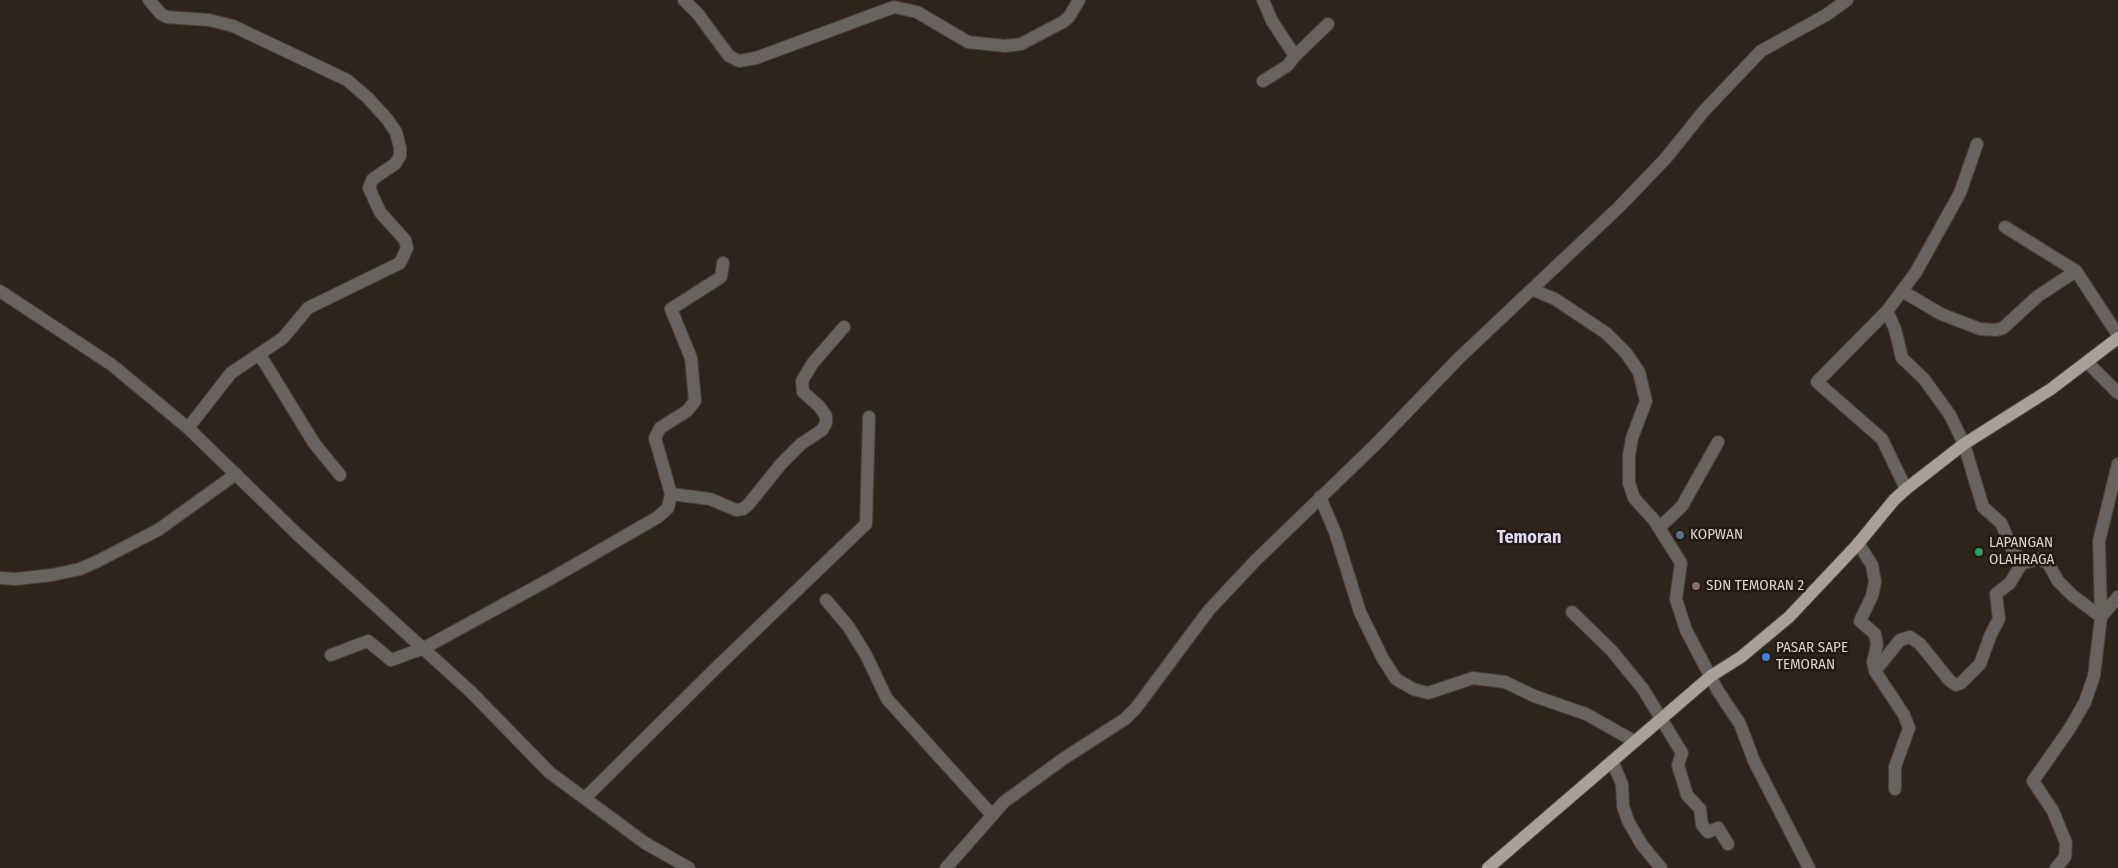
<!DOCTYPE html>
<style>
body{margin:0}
canvas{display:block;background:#2d241b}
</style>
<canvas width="2118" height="868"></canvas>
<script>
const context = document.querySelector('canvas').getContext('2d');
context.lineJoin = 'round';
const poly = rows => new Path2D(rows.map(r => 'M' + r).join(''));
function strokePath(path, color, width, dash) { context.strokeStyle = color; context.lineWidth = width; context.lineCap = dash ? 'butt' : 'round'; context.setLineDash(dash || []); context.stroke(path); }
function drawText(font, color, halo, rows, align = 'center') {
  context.font = font + ' "Fira Sans Condensed",sans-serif'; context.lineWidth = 5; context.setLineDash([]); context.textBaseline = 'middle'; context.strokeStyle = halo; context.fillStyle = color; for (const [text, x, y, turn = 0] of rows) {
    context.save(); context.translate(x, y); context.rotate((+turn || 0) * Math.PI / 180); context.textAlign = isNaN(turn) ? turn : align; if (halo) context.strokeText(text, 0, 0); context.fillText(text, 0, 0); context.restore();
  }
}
const minor = poly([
 [149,0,161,14,167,17,209,20,233,26,347,80,368,98,387,119,396,132,400,148,400,156,395,164,377,176,372,180,369,188,380,212,405,240,407,248,400,263,308,308,283,338,231,373,188,428],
 [684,0,698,14,729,56,739,61,756,58,894,7,917,12,968,42,1005,46,1021,44,1063,22,1069,17,1079,0],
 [1295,56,1328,24],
 [1263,81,1287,66,1295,56,1272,21,1263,0],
 [2005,227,2076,271,2118,335],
 [1533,290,1555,299,1606,333,1626,353,1639,372,1646,401,1632,438,1629,456,1629,483,1634,498,1654,520,1681,563,1676,599,1686,630,1718,691,1740,724,1754,761,1809,868],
 [0,291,112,365,188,428,297,534,471,692,549,772,645,843,689,868],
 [1902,291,1941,314,1980,329,1996,330,2003,328,2038,296,2076,271],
 [1887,311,1895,329,1902,358,1924,379,1950,415,1964,444,1983,507,2001,523,2012,549,2021,561,2024,563,2038,559,2048,563,2058,581,2072,595,2101,617,2118,597],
 [260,355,314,443,340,475],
 [2087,362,2118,393],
 [1906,489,1882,439,1817,382,1887,311,1916,272,1960,193,1977,144],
 [671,494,710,499,736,510,743,509,748,505,781,464,801,444,822,430,826,423,826,416,819,406,803,392,802,381,812,364,844,327],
 [1320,497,1335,532,1360,612,1383,659,1396,679,1413,689,1428,693,1473,678,1505,682,1534,696,1586,714,1634,741],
 [1659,528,1682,506,1718,442],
 [1858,543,1872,565,1875,582,1872,596,1860,621,1875,634,1877,645,1873,662,1875,671,1904,715,1909,728,1895,767,1895,789],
 [0,578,16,579,52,575,80,569,98,561,158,530,236,474],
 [826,600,848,626,866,655,887,699,992,815],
 [1572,612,1612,651,1643,689,1682,753,1678,765,1687,795,1700,809,1702,825,1708,832,1718,828,1728,844],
 [331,655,368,641,391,660,424,648,552,578,658,517,668,508,671,494,655,438,660,428,687,411,695,401,691,358,671,309,721,277,723,263],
 [1875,671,1900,640,1910,637,1920,644,1950,681,1956,685,1961,683,1980,664,1991,634,1999,619,1996,594,2010,583,2022,563],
 [1612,761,1622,784,1623,806,1628,821,1642,845,1661,868],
 [585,798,718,666,866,524,869,417],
 [946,868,1004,802,1063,759,1125,719,1136,708,1209,610,1255,561,1377,443,1459,358,1619,207,1666,158,1703,112,1761,51,1826,15,1847,0],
 [2056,868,2065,857,2066,843,2053,811,2033,781,2070,728,2085,702,2094,676,2101,617,2099,541,2118,464]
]);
const major = poly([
 [1488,868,1711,676,1741,657,1789,617,1857,545,1894,500,1906,489,1964,444,2051,389,2118,338]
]);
const markers = [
 [1680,535,5,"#5c6f8a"],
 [1979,552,5,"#2e9e5b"],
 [1696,586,5,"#8d6e63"],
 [1766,657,5,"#3f7fe0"]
];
const poiNames = [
 ["KOPWAN",1690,535],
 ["LAPANGAN",1989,543],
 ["OLAHRAGA",1989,560],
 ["SDN TEMORAN 2",1706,586],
 ["PASAR SAPE",1776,648],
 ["TEMORAN",1776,665]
];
const quarterNames = [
 ["Temoran",1529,538]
];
strokePath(minor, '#494037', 14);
strokePath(major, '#494037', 14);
strokePath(minor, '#67635e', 12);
strokePath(major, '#a9a097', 12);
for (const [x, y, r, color] of markers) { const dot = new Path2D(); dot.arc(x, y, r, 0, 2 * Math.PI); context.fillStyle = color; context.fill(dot); strokePath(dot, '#231a12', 2); }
drawText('15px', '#d9d3cd', '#231a12', poiNames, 'left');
drawText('bold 18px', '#dcdaf8', '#231a12', quarterNames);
</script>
